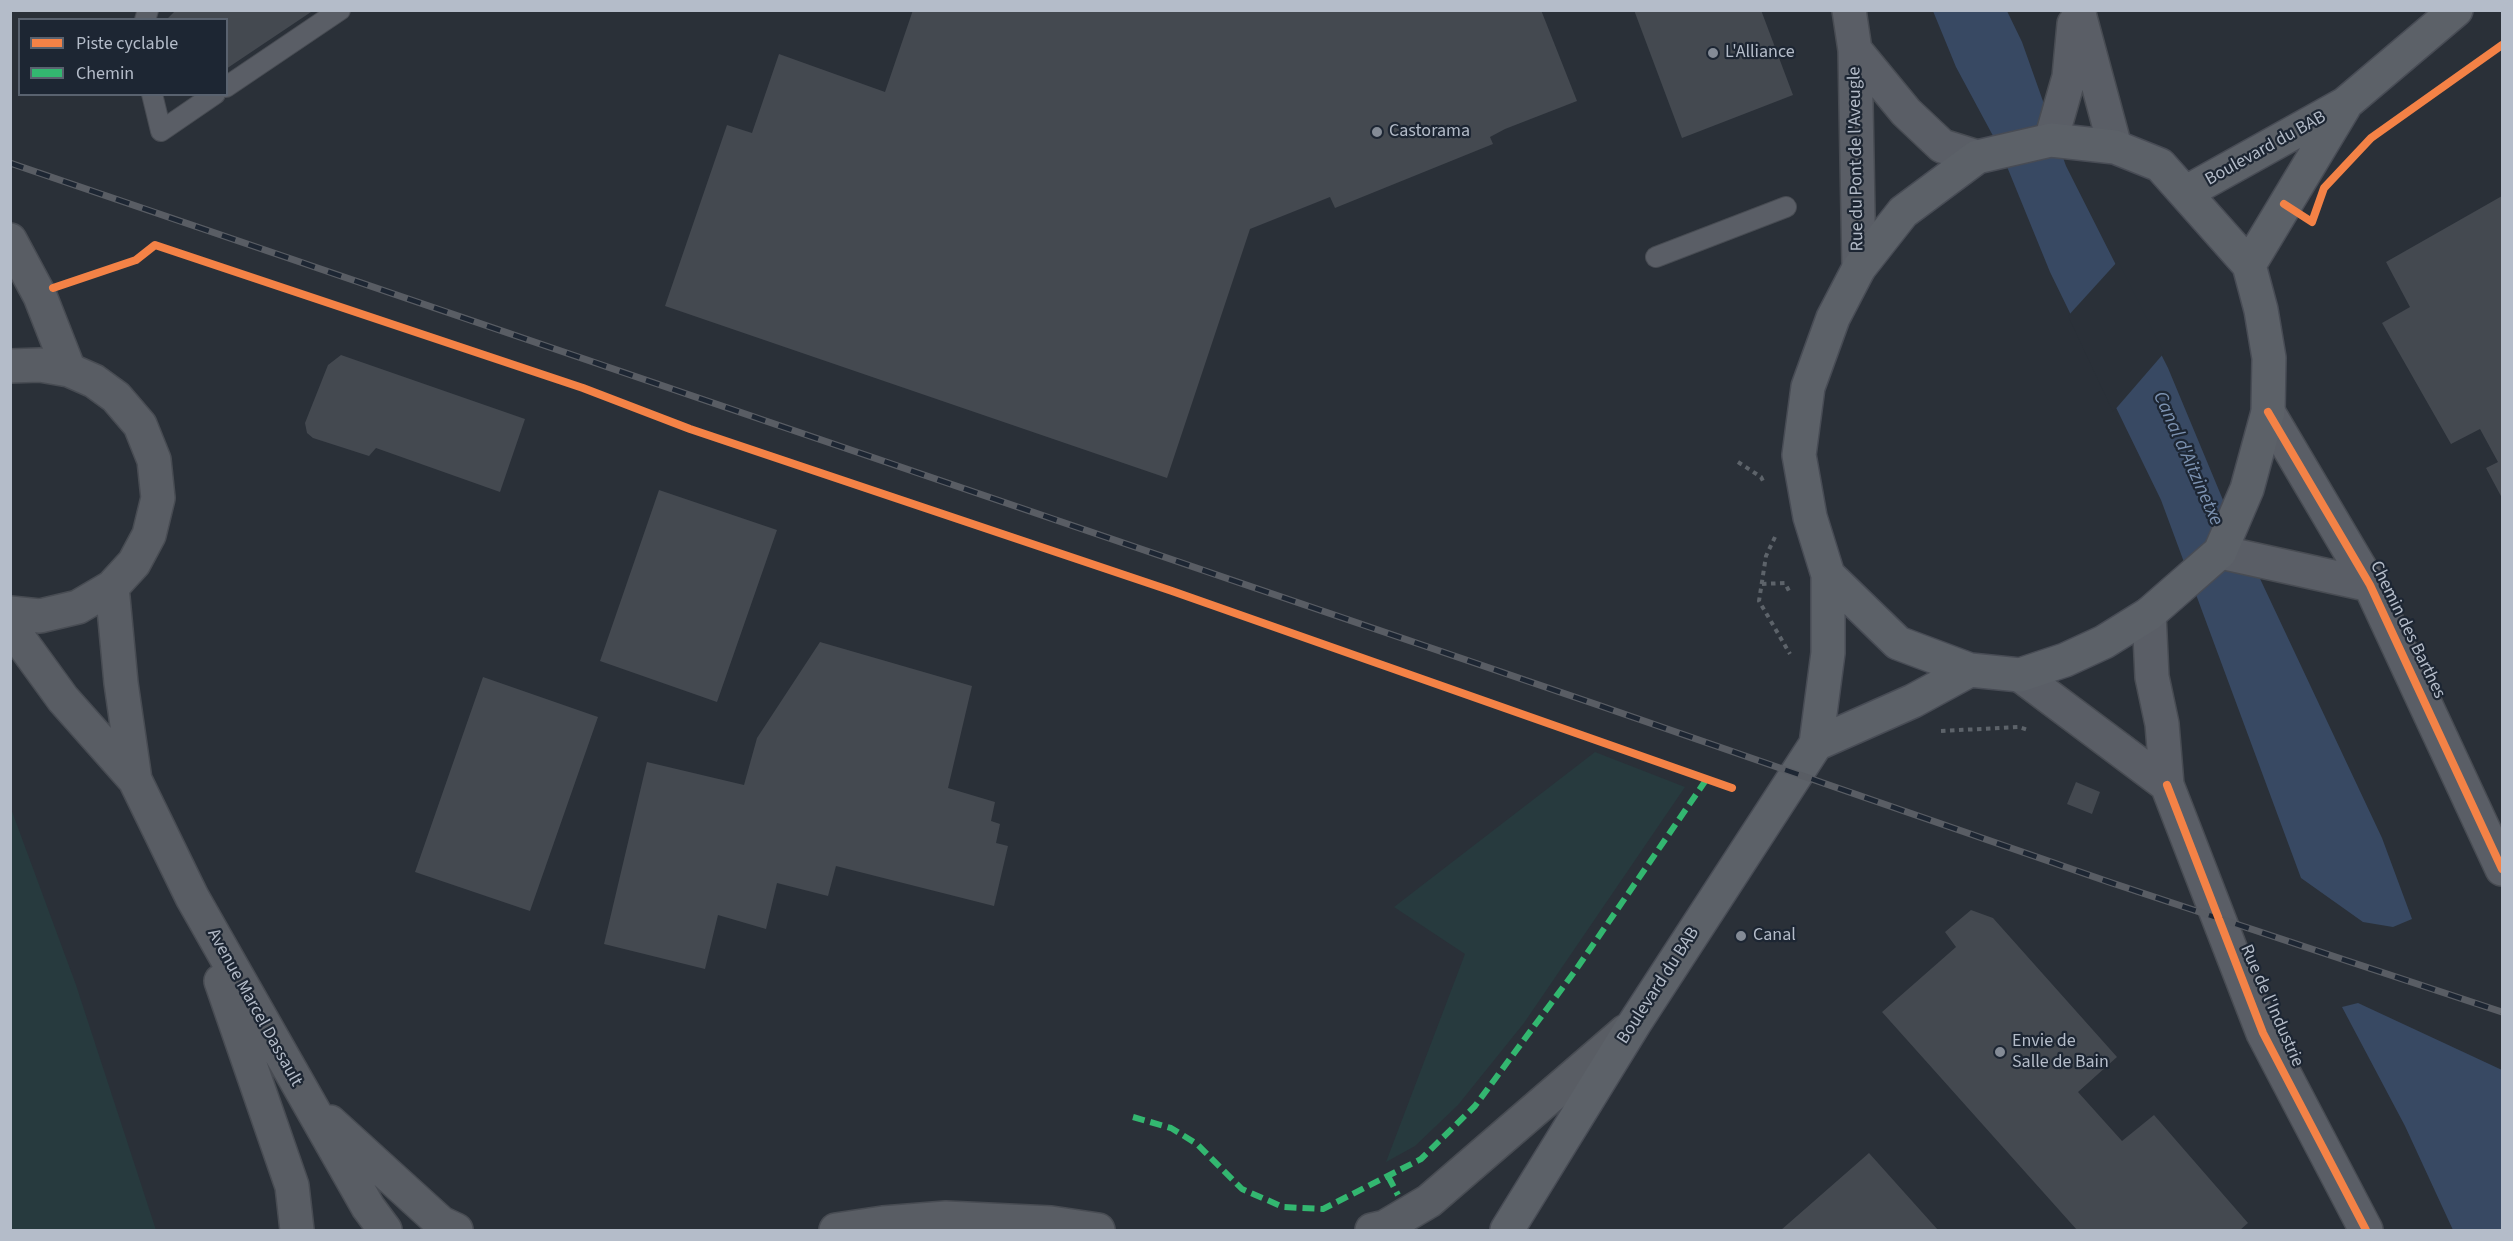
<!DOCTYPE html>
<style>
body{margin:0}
#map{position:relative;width:2513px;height:1241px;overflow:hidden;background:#2a3038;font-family:"Source Sans 3",sans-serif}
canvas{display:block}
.frame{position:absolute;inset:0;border:12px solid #b4bcc9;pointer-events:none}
.legend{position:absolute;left:18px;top:18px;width:210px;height:78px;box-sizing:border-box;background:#1d2633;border:2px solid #59626f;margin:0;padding:8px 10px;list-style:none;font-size:18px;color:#b4bcc9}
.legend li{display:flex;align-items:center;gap:12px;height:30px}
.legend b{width:30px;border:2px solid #59626f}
</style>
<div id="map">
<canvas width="2513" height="1241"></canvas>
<div class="frame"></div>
<ul class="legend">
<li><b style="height:8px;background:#f48246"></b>Piste cyclable</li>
<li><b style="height:8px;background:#33b770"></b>Chemin</li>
</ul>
</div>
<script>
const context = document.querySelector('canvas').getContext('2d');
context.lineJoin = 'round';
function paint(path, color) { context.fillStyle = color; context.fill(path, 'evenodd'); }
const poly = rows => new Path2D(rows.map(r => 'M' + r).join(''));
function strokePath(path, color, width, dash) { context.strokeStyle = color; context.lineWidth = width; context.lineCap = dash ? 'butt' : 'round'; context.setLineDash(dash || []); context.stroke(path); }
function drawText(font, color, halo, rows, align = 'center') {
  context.font = font + ' "Source Sans 3",sans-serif'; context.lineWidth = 4.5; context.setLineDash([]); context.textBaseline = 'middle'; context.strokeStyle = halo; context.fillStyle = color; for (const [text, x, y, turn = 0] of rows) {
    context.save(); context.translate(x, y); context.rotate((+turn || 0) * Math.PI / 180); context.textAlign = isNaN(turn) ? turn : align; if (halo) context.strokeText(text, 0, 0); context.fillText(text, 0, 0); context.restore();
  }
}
const green = poly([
 [1595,752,1685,787,1524,1023,1458,1105,1415,1146,1386,1162,1465,954,1394,907],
 [10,806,76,985,156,1230,11,1230]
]);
const water = poly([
 [1933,11,2007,11,2022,42,2066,166,2168,368,2223,500,2382,838,2412,919,2393,927,2363,922,2301,878,2161,500,2050,272,1999,147,1956,67],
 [2358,1003,2502,1070,2502,1230,2453,1230,2405,1126,2342,1007]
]);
const pier = poly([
 [2118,261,2164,353,2113,412,2068,316]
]);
const building = poly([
 [176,10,314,10,226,69,226,20,166,20],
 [913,10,1541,10,1577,101,1505,129,1490,137,1493,144,1335,208,1330,197,1250,229,1167,478,665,306,727,125,752,133,779,54,885,92],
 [1634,10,1761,10,1793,95,1682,138],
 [2502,196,2502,498,2486,468,2498,462,2480,429,2451,444,2382,323,2410,307,2386,262],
 [341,355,525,419,500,492,376,448,369,456,313,438,307,433,305,423,328,365],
 [659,490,777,530,717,702,600,661],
 [820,642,972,686,948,788,995,802,991,821,1000,824,996,843,1008,846,994,906,836,866,828,896,777,883,766,929,718,915,705,969,604,944,647,762,744,785,757,738],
 [483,677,598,717,530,911,415,872],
 [2076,782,2100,792,2092,814,2067,804],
 [1971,910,1993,918,2117,1057,2078,1092,2122,1141,2154,1115,2248,1223,2240,1230,2077,1230,1882,1012,1956,947,1945,932],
 [1869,1153,1938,1230,1781,1230]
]);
const path = poly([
 [1738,462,1761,477,1763,481],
 [1775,537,1766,556,1759,601,1790,654],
 [1762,584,1785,583,1789,591],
 [1941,731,2019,727,2028,730]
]);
const service = poly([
 [145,20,148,10],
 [226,87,340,10],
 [152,94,161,131,215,94],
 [1656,257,1786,207]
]);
const minor = poly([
 [1849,10,1855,50,1859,268],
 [2078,10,2115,147],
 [1855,50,1906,112,1942,146,1977,157],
 [2051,140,2069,77,2074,24],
 [2149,614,2152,677,2162,724,2167,785,2263,1033,2366,1230],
 [2020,675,2167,785]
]);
const tertiary = poly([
 [2268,412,2370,585,2502,869],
 [2220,552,2370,585]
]);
const secondary = poly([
 [10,240,40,296,69,370],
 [10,366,40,365,69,370,94,381,116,397,140,425,154,460,158,498,149,535,134,563,112,587,78,607,40,616,10,613],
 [112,587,121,683,135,780],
 [10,626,63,699,135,780,192,897,368,1207,385,1230],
 [221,981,292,1186,297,1230],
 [330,1122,441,1223,456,1230],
 [836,1230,883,1223,946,1218,1051,1223,1098,1230],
 [1372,1230,1385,1227,1429,1201,1626,1031]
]);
const primary = poly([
 [2051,140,2115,147,2160,165,2249,265,2261,310,2269,358,2268,412,2247,489,2220,552,2149,614,2104,642,2065,660,2020,675,1970,670,1898,643,1828,575,1810,517,1799,455,1808,387,1833,318,1859,268,1903,212,1977,157,2051,140],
 [2185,193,2345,104,2456,10],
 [2249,265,2344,107],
 [1816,744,1913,701,1970,670],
 [1507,1230,1634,1024,1816,744,1828,653,1828,575]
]);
const rail = poly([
 [10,163,1598,705,2109,882,2502,1012]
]);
const quiet = poly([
 [1133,1117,1171,1128,1197,1144,1242,1189,1283,1207,1323,1209,1421,1159,1475,1106,1575,971,1706,780],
 [1388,1176,1398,1195]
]);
const cycleway = poly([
 [2284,204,2312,222,2324,188,2371,138,2502,45],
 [53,288,136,260,155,245,583,388,690,429,1172,591,1732,788],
 [2268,412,2370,585,2502,869],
 [2167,785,2263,1033,2366,1230]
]);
const markers = [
 [1713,53,6,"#848b96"],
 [1377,132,6,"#848b96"],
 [1741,936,6,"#848b96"],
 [2000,1052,6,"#848b96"]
];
const poiNames = [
 ["L'Alliance",1725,53],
 ["Castorama",1389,132],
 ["Canal",1753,936],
 ["Envie de",2012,1042],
 ["Salle de Bain",2012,1063]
];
const streetNames = [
 ["Boulevard du BAB",2266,149,-29],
 ["Rue du Pont de l'Aveugle",1857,159,-91],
 ["Chemin des Barthes",2407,630,64],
 ["Boulevard du BAB",1659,986,-57],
 ["Rue de l'Industrie",2271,1006,66],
 ["Avenue Marcel Dassault",254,1008,61]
];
const waterNames = [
 ["Canal d'Aitzinetxe",2187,459,66]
];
paint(green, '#273a3e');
paint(water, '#384963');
paint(pier, '#2a3038');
paint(building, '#444950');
strokePath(service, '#484c53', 22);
strokePath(minor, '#484c53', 36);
strokePath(tertiary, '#484c53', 36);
strokePath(secondary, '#484c53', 36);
strokePath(primary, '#484c55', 36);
strokePath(path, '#5d636a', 4, [4.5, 4.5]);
strokePath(service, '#5a5e66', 20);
strokePath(minor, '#5a5e66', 33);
strokePath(tertiary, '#5a5e66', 33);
strokePath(secondary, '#595d64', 33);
strokePath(primary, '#5c6168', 33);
strokePath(rail, '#595d64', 7);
strokePath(rail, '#1d2633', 4.5, [14]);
strokePath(quiet, '#33b770', 6, [12, 6]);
strokePath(cycleway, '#f48246', 8);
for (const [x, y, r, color] of markers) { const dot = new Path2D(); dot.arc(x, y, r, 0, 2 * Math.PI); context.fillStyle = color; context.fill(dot); strokePath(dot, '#1d2633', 2); }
drawText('18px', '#b4bcc9', '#1d2633', poiNames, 'left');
drawText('18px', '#b4bcc9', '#1d2633', streetNames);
drawText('italic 20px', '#7c92b1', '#1d2633', waterNames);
</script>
